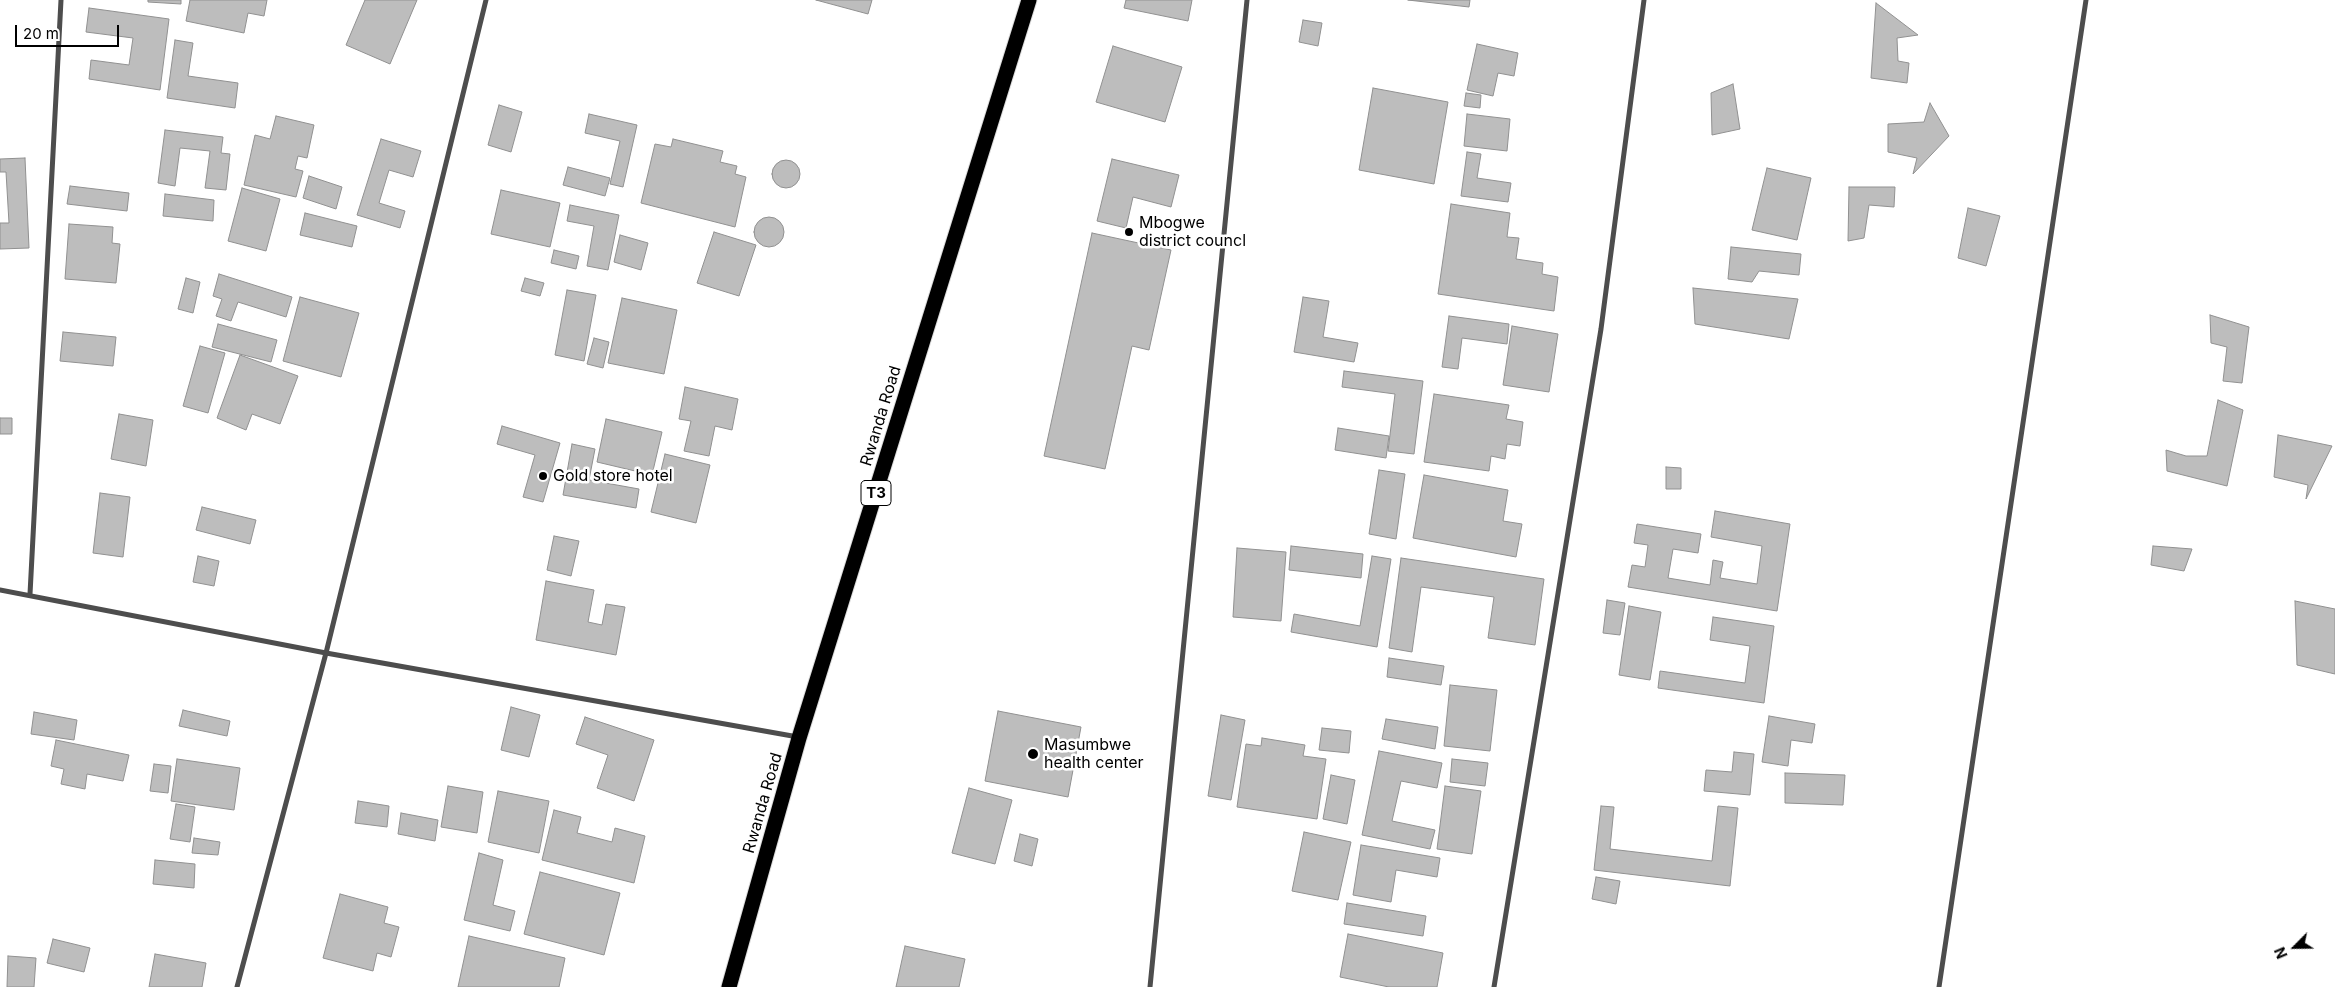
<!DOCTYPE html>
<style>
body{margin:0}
#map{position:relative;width:2335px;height:987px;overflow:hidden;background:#fff;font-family:Inter,sans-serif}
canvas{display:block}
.north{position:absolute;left:2270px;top:922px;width:50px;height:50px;-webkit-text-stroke:4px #fff;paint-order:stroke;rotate:247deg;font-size:14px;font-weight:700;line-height:20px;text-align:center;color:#000}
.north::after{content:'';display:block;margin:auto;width:18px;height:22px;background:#000;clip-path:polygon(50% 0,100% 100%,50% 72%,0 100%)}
.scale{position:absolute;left:15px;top:25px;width:104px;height:22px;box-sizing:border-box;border:2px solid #000;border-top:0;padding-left:6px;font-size:15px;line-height:18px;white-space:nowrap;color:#000;-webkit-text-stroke:4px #fff;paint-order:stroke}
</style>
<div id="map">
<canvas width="2335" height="987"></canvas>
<div class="north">N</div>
<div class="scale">20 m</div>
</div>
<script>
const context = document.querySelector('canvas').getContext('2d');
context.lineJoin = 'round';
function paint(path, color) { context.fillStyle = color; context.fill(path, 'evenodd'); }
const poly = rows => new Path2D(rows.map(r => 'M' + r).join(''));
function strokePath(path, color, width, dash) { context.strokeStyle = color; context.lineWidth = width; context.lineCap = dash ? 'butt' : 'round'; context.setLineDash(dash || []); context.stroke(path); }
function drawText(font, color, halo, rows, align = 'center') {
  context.font = font + ' Inter,sans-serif'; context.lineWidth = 5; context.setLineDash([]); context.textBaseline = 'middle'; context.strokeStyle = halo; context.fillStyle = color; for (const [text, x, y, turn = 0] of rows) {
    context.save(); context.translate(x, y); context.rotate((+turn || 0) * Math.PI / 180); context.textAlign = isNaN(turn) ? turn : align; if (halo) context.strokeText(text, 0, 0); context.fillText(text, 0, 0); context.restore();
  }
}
const building = poly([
 [148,0,181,0,181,4,148,2,148,0],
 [190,0,267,0,264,16,248,13,244,33,186,21,190,0],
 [365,0,417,0,390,64,346,45,365,0],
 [816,0,872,0,868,14,816,0],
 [1126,0,1192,0,1188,21,1124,8,1126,0],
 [1408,0,1470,0,1469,7,1408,0],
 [1876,3,1918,35,1897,38,1898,61,1909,63,1907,83,1871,78,1876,3],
 [89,8,169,19,160,90,89,79,91,60,129,65,133,38,86,32,89,8],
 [1303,20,1322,23,1318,46,1299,42,1303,20],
 [175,40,193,43,188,76,238,83,235,108,167,98,175,40],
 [1477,44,1518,53,1514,76,1498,73,1493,96,1467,90,1477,44],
 [1113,46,1182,67,1165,122,1096,102,1113,46],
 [1733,84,1740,129,1712,135,1711,93,1733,84],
 [1373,88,1448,102,1434,184,1359,170,1373,88],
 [1466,93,1481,95,1480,108,1464,106,1466,93],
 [1930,103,1949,136,1913,174,1917,158,1888,152,1888,124,1924,122,1930,103],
 [499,105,522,112,511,152,488,145,499,105],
 [589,114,637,125,623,187,610,184,620,141,585,133,589,114],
 [1467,114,1510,119,1507,151,1464,146,1467,114],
 [276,116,314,125,307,158,298,156,295,169,303,171,296,197,244,185,255,135,270,139,276,116],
 [165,130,223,137,221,153,230,154,226,190,205,188,210,151,180,148,175,186,158,183,165,130],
 [381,139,421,151,413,177,389,170,379,203,405,211,400,228,357,215,381,139],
 [673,139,723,151,720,162,737,166,735,174,746,177,735,227,641,203,655,144,671,147,673,139],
 [1467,152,1481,154,1477,178,1511,183,1508,202,1461,196,1467,152],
 [25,158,29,248,0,249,0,223,9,223,6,172,0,172,0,159,25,158],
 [1112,159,1179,175,1171,207,1133,197,1126,228,1097,221,1112,159],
 '772 174a14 14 0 1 1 28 0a14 14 0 1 1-28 0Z',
 [568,167,610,178,605,196,563,185,568,167],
 [1767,168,1811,178,1797,240,1752,230,1767,168],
 [309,176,342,187,336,209,303,198,309,176],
 [70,186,129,193,127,211,67,204,70,186],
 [1849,187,1895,187,1894,207,1869,205,1864,238,1848,241,1849,187],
 [242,188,280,199,266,251,228,241,242,188],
 [501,190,560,203,550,247,491,234,501,190],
 [165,194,214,200,213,221,163,216,165,194],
 [1451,204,1510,213,1507,237,1519,238,1516,259,1543,263,1542,274,1558,277,1554,311,1438,294,1451,204],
 [570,205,619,215,608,270,587,266,594,226,567,221,570,205],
 [1968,208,2000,216,1986,266,1958,258,1968,208],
 [305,213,357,226,352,247,300,235,305,213],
 '754 232a15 15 0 1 1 30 0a15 15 0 1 1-30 0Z',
 [69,224,113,227,112,243,120,244,116,283,65,279,69,224],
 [714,232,756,245,739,296,697,283,714,232],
 [1092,233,1171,250,1149,350,1132,346,1105,469,1044,456,1092,233],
 [620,235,648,243,641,270,614,262,620,235],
 [1731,247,1801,254,1799,275,1759,271,1752,282,1728,279,1731,247],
 [554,250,579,256,576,269,551,263,554,250],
 [219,274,292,297,286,317,238,302,231,321,216,316,222,299,213,296,219,274],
 [186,278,200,282,193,313,178,309,186,278],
 [525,278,544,283,540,296,521,291,525,278],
 [1693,288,1798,299,1789,339,1695,324,1693,288],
 [567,290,596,295,584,361,555,355,567,290],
 [300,297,359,313,341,377,283,361,300,297],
 [1303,297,1329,301,1323,337,1358,343,1354,362,1294,352,1303,297],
 [622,298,677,310,664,374,608,363,622,298],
 [2210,315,2249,327,2242,383,2223,381,2227,347,2211,343,2210,315],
 [1449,316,1509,324,1507,344,1462,338,1458,369,1442,367,1449,316],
 [218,324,277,340,271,362,212,347,218,324],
 [1512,326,1558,334,1549,392,1503,385,1512,326],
 [63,332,116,337,113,366,60,361,63,332],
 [594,338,609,342,603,368,587,364,594,338],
 [200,346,225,353,208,413,183,406,200,346],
 [240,355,298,376,280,424,252,414,246,430,217,418,240,355],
 [1344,371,1423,381,1414,454,1388,451,1395,394,1342,387,1344,371],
 [685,387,738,399,732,430,715,426,709,456,684,451,691,421,679,419,685,387],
 [1434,394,1509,405,1506,419,1523,422,1520,446,1507,444,1505,459,1491,456,1489,471,1424,462,1434,394],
 [2218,400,2243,410,2227,486,2167,471,2166,450,2186,456,2207,456,2218,400],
 [119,414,153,420,146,466,111,459,119,414],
 [0,418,12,418,12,434,0,434,0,418],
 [606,419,662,432,652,475,597,462,606,419],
 [502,426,560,443,543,502,523,497,535,455,497,444,502,426],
 [1338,428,1389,436,1386,458,1335,450,1338,428],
 [2278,435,2332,446,2306,499,2308,485,2274,477,2278,435],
 [572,444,595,449,589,480,639,489,636,508,563,495,572,444],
 [665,454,710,465,696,523,651,512,665,454],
 [1666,467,1681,468,1681,489,1666,489,1666,467],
 [1379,470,1405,474,1396,539,1369,534,1379,470],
 [1424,475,1508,490,1503,521,1522,524,1516,557,1413,538,1424,475],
 [100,493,130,497,123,557,93,553,100,493],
 [202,507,256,520,250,544,196,530,202,507],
 [1715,511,1790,524,1777,611,1628,587,1632,565,1645,567,1648,545,1634,543,1637,524,1701,534,1698,553,1673,549,1668,578,1710,585,1713,560,1723,562,1720,578,1757,584,1762,546,1711,537,1715,511],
 [554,536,579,541,571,576,547,570,554,536],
 [1291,546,1363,554,1361,578,1289,570,1291,546],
 [2153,546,2192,549,2184,571,2151,565,2153,546],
 [1237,548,1286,552,1281,621,1233,617,1237,548],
 [198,556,219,561,214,586,193,582,198,556],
 [1372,556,1391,559,1377,647,1291,632,1294,614,1360,626,1372,556],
 [1401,558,1544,579,1535,645,1488,638,1494,597,1421,587,1412,652,1389,648,1401,558],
 [546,581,594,590,588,622,602,625,606,604,625,607,616,655,536,640,546,581],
 [1607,600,1625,603,1620,635,1603,633,1607,600],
 [2295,601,2335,609,2335,674,2297,665,2295,601],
 [1629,606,1661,612,1650,680,1619,675,1629,606],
 [1713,617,1774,626,1764,703,1658,688,1660,671,1745,683,1750,646,1710,640,1713,617],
 [1389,658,1444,666,1441,685,1387,677,1389,658],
 [1450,685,1497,690,1490,751,1444,746,1450,685],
 [511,707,540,715,529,757,501,750,511,707],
 [183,710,230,721,227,736,179,726,183,710],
 [998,711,1081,727,1068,797,985,781,998,711],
 [34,712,77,720,74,740,31,734,34,712],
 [1221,715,1245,720,1231,800,1208,796,1221,715],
 [1769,716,1815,724,1812,743,1791,740,1788,766,1762,762,1769,716],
 [585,717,654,740,634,801,597,788,608,755,576,744,585,717],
 [1386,719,1438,727,1435,749,1382,739,1386,719],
 [1322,728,1351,731,1349,753,1319,750,1322,728],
 [1262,738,1305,745,1303,756,1326,759,1317,819,1237,807,1246,744,1261,746,1262,738],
 [56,740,129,755,123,781,87,774,85,789,61,784,64,769,51,766,56,740],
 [1379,751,1442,763,1437,788,1401,781,1392,821,1435,830,1430,849,1362,835,1379,751],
 [1734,752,1754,754,1750,795,1704,791,1706,770,1732,772,1734,752],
 [177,759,240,768,234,810,171,801,177,759],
 [1452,759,1488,763,1485,786,1450,782,1452,759],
 [154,764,171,766,168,793,150,791,154,764],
 [1785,773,1845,775,1843,805,1785,803,1785,773],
 [1331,775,1355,780,1347,824,1323,819,1331,775],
 [448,786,483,792,477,833,441,827,448,786],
 [1445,786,1481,791,1472,854,1437,849,1445,786],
 [969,788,1012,800,995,864,952,853,969,788],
 [498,791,549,801,539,853,488,842,498,791],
 [358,801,389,806,387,827,355,823,358,801],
 [176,804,195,807,190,842,170,839,176,804],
 [1601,806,1614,807,1610,849,1712,861,1718,806,1738,808,1730,886,1594,870,1601,806],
 [554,810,581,817,577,833,612,842,615,828,645,836,634,883,542,860,554,810],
 [401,813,438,820,435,841,398,834,401,813],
 [1304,832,1351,842,1338,900,1292,891,1304,832],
 [1020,834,1038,839,1032,866,1014,861,1020,834],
 [194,838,220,842,218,855,192,853,194,838],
 [1361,845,1440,858,1437,877,1396,870,1391,902,1353,895,1361,845],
 [479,853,503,860,493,905,515,911,510,931,464,920,479,853],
 [155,860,195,864,194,888,153,884,155,860],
 [540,872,620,893,604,955,524,934,540,872],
 [1596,877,1620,881,1616,904,1592,899,1596,877],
 [340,894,388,907,384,923,399,927,391,957,377,953,373,971,323,958,340,894],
 [1347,903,1426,916,1423,936,1344,924,1347,903],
 [1348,934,1443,953,1437,987,1389,987,1340,977,1348,934],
 [469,936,565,958,559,987,458,987,469,936],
 [53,939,90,948,84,972,47,963,53,939],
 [905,946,965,959,959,987,896,987,905,946],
 [155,954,206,963,202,987,149,987,155,954],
 [8,956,36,958,34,987,7,987,8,956]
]);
const street = poly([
 [0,590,326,653,798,737],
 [30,594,61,0],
 [237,987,326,653,486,0],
 [1150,987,1247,0],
 [1494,987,1601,329,1644,0],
 [1939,987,2086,0]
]);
const highway = poly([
 [729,987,799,738,1029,0]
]);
const markers = [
 [1129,232,5,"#000"],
 [543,476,5,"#000"],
 [1033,754,6,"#000"]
];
const shields = [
 [876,493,30]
];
const shieldNames = [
 ["T3",876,493]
];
const poiNames = [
 ["Mbogwe",1139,223],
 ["district councl",1139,241],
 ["Gold store hotel",553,476],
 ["Masumbwe",1044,745],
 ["health center",1044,763]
];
const streetNames = [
 ["Rwanda Road",881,416,-73],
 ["Rwanda Road",763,803,-74]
];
paint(building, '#bdbdbd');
strokePath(building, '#919191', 1);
strokePath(highway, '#dbdbdb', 17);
strokePath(street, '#4d4d4d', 5);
strokePath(highway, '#000', 15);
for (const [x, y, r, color] of markers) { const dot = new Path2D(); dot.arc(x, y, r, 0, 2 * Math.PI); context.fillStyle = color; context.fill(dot); strokePath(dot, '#fff', 2); }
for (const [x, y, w] of shields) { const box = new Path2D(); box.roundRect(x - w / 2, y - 12.5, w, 25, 4); context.fillStyle = '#fff'; context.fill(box); strokePath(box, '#000', 1); }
drawText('bold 15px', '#000', null, shieldNames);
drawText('16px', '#000', '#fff', poiNames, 'left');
drawText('16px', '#000', '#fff', streetNames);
</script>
